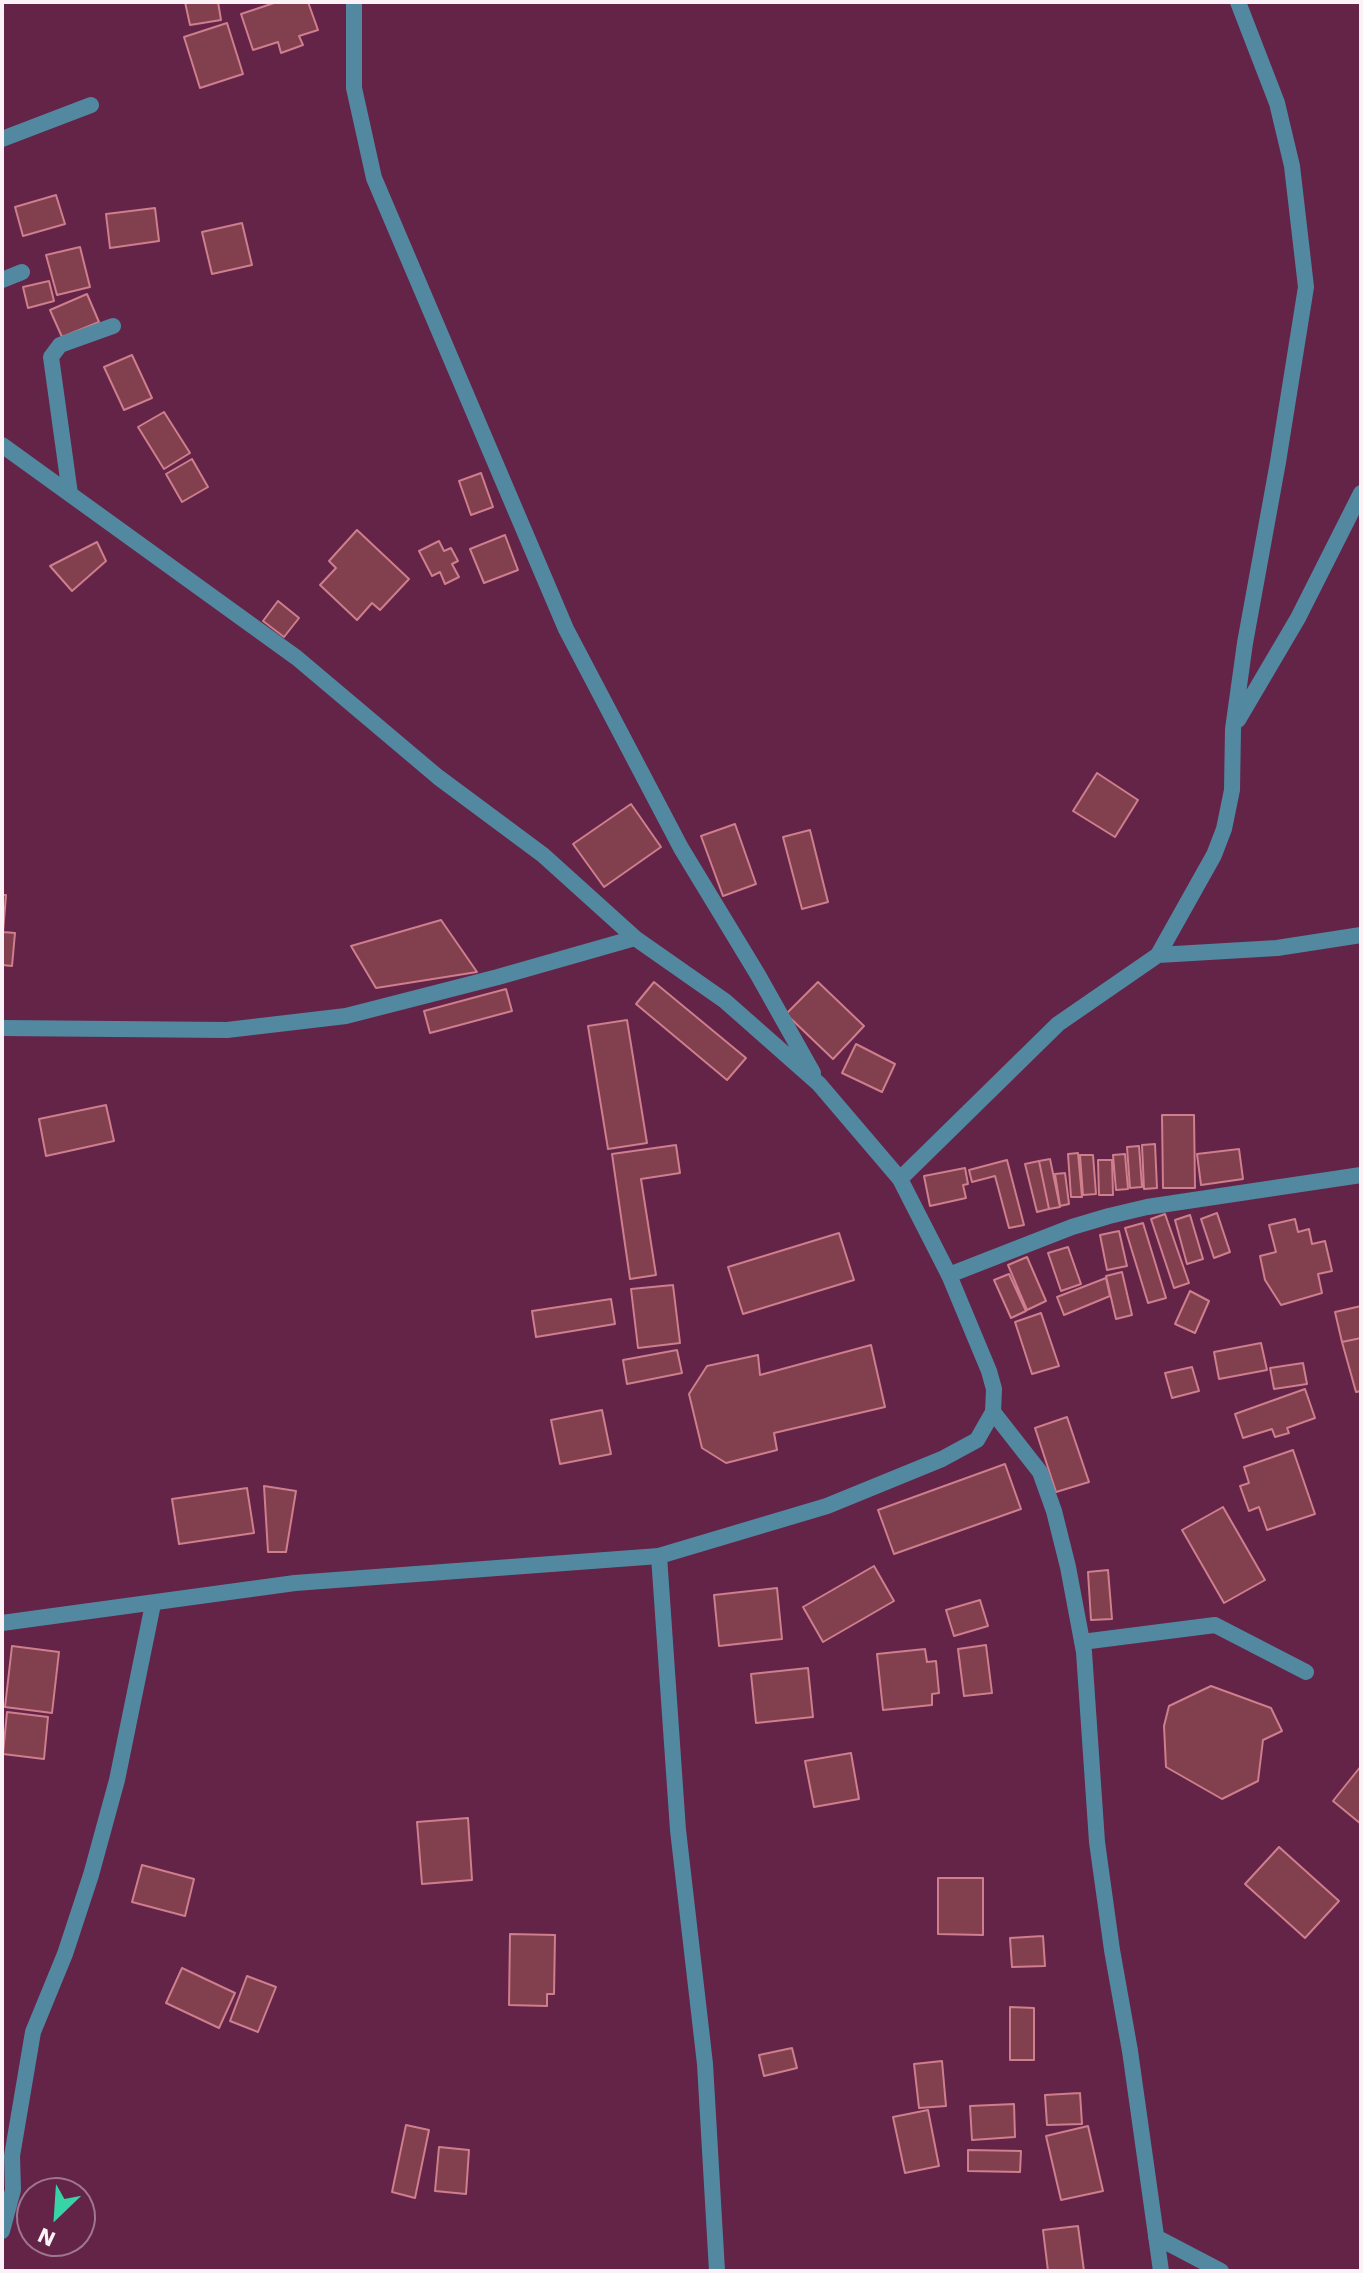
<!DOCTYPE html>
<style>
body{margin:0}
#map{position:relative;width:1363px;height:2273px;overflow:hidden;background:#642448;font-family:"Work Sans",sans-serif}
canvas{display:block}
.frame{position:absolute;inset:0;border:4px solid #faf2f6;pointer-events:none}
.north{position:absolute;left:16px;top:2177px;width:80px;height:80px;box-sizing:border-box;background:#642448;border:2px solid #a0768e;border-radius:50%;rotate:205deg;font-size:22px;font-weight:700;line-height:32px;text-align:center;color:#faf2f6}
.north::after{content:'';display:block;margin:auto;width:28px;height:36px;background:#36d4a7;clip-path:polygon(50% 0,100% 100%,50% 72%,0 100%)}
</style>
<div id="map">
<canvas width="1363" height="2273"></canvas>
<div class="frame"></div>
<div class="north">N</div>
</div>
<script>
const context = document.querySelector('canvas').getContext('2d');
context.lineJoin = 'round';
function paint(path, color) { context.fillStyle = color; context.fill(path, 'evenodd'); }
const poly = rows => new Path2D(rows.map(r => 'M' + r).join(''));
function strokePath(path, color, width, dash) { context.strokeStyle = color; context.lineWidth = width; context.lineCap = dash ? 'butt' : 'round'; context.setLineDash(dash || []); context.stroke(path); }
const building = poly([
 [185,2,218,2,221,20,190,25,185,2],
 [277,2,308,2,318,30,299,36,303,45,281,53,278,42,253,50,241,14,277,2],
 [227,23,243,74,200,88,184,37,227,23],
 [56,195,65,224,23,236,15,207,56,195],
 [155,208,159,241,110,248,106,214,155,208],
 [242,223,252,265,212,274,202,232,242,223],
 [80,247,90,287,57,295,46,255,80,247],
 [49,281,54,301,28,308,23,287,49,281],
 [87,294,99,322,62,337,50,310,87,294],
 [132,355,152,398,124,410,104,367,132,355],
 [164,412,190,453,164,469,138,427,164,412],
 [192,459,208,487,182,502,166,474,192,459],
 [481,473,493,507,471,515,459,481,481,473],
 [357,530,409,579,380,610,372,603,357,620,320,585,336,568,329,561,357,530],
 [505,535,518,570,484,583,470,549,505,535],
 [439,541,444,551,451,548,458,561,452,564,459,577,445,584,440,572,432,576,419,551,439,541],
 [97,542,106,561,72,591,50,566,97,542],
 [278,601,299,618,284,637,263,621,278,601],
 [1097,773,1138,800,1115,837,1073,811,1097,773],
 [631,804,661,847,604,887,573,844,631,804],
 [735,824,756,884,723,896,701,836,735,824],
 [810,830,828,902,802,909,783,837,810,830],
 [2,895,6,895,3,932,15,933,12,966,2,965,2,895],
 [441,920,477,972,376,988,351,946,441,920],
 [654,982,746,1058,727,1080,636,1004,654,982],
 [818,982,864,1026,833,1059,786,1014,818,982],
 [506,989,512,1011,430,1033,424,1011,506,989],
 [627,1020,647,1143,608,1149,588,1026,627,1020],
 [856,1044,895,1064,882,1092,842,1073,856,1044],
 [106,1105,114,1141,46,1156,39,1119,106,1105],
 [1162,1115,1194,1115,1195,1188,1163,1188,1162,1115],
 [1155,1144,1157,1188,1144,1189,1142,1145,1155,1144],
 [676,1145,680,1173,641,1179,656,1275,630,1279,612,1154,676,1145],
 [1139,1146,1142,1187,1130,1188,1127,1147,1139,1146],
 [1239,1149,1243,1179,1201,1185,1197,1154,1239,1149],
 [1078,1153,1082,1197,1071,1197,1068,1154,1078,1153],
 [1125,1154,1128,1189,1116,1190,1113,1155,1125,1154],
 [1080,1155,1093,1155,1096,1194,1083,1195,1080,1155],
 [1050,1159,1060,1207,1049,1209,1039,1161,1050,1159],
 [1007,1160,1024,1225,1009,1228,995,1176,972,1182,969,1170,1007,1160],
 [1098,1160,1112,1160,1113,1195,1099,1195,1098,1160],
 [1039,1161,1049,1209,1037,1212,1025,1164,1039,1161],
 [965,1168,968,1184,963,1185,966,1198,930,1206,924,1176,965,1168],
 [1065,1173,1069,1204,1060,1206,1055,1174,1065,1173],
 [1217,1213,1230,1252,1214,1258,1201,1219,1217,1213],
 [1165,1214,1189,1283,1174,1288,1151,1219,1165,1214],
 [1190,1215,1203,1259,1187,1264,1175,1220,1190,1215],
 [1295,1219,1298,1232,1309,1229,1312,1244,1325,1241,1332,1271,1318,1274,1322,1293,1281,1305,1265,1280,1260,1256,1276,1252,1269,1225,1295,1219],
 [1143,1223,1166,1298,1148,1303,1125,1228,1143,1223],
 [1119,1231,1127,1266,1107,1270,1100,1235,1119,1231],
 [839,1233,854,1280,743,1314,728,1267,839,1233],
 [1068,1247,1081,1284,1061,1291,1048,1253,1068,1247],
 [1027,1257,1046,1301,1027,1310,1008,1265,1027,1257],
 [1122,1272,1132,1315,1116,1319,1106,1276,1122,1272],
 [1009,1274,1026,1311,1011,1318,994,1280,1009,1274],
 [1106,1278,1110,1296,1064,1315,1057,1297,1106,1278],
 [673,1285,680,1343,638,1348,631,1289,673,1285],
 [1190,1291,1209,1301,1195,1333,1175,1324,1190,1291],
 [611,1299,615,1324,536,1337,532,1311,611,1299],
 [1361,1306,1361,1338,1342,1342,1335,1312,1361,1306],
 [1041,1313,1059,1366,1032,1374,1015,1322,1041,1313],
 [1361,1338,1361,1391,1356,1392,1342,1342,1361,1338],
 [1261,1343,1267,1370,1219,1379,1214,1352,1261,1343],
 [871,1345,885,1407,774,1433,777,1450,726,1463,702,1448,689,1394,707,1366,758,1355,760,1375,871,1345],
 [677,1350,682,1373,627,1384,623,1360,677,1350],
 [1303,1363,1307,1384,1274,1389,1270,1368,1303,1363],
 [1192,1367,1199,1391,1172,1398,1165,1373,1192,1367],
 [1305,1389,1315,1418,1287,1428,1289,1433,1275,1437,1272,1429,1243,1438,1235,1414,1305,1389],
 [602,1410,611,1454,560,1464,551,1420,602,1410],
 [1067,1417,1089,1482,1056,1492,1035,1428,1067,1417],
 [1293,1450,1315,1514,1267,1530,1259,1507,1249,1511,1240,1486,1249,1483,1244,1467,1293,1450],
 [1005,1464,1021,1509,894,1554,878,1510,1005,1464],
 [264,1486,296,1491,286,1552,268,1552,264,1486],
 [247,1488,254,1533,179,1544,172,1499,247,1488],
 [1223,1507,1265,1580,1224,1603,1182,1530,1223,1507],
 [874,1566,894,1601,823,1642,803,1607,874,1566],
 [1108,1570,1112,1619,1091,1620,1088,1572,1108,1570],
 [777,1588,782,1639,719,1646,714,1595,777,1588],
 [980,1600,988,1626,954,1636,946,1610,980,1600],
 [986,1645,992,1693,964,1696,958,1649,986,1645],
 [12,1646,59,1652,52,1713,5,1707,12,1646],
 [925,1649,927,1662,936,1661,939,1693,932,1694,932,1705,883,1710,877,1654,925,1649],
 [808,1668,813,1717,756,1723,751,1674,808,1668],
 [1211,1686,1271,1708,1282,1731,1263,1740,1258,1781,1222,1799,1166,1767,1164,1726,1169,1706,1211,1686],
 [7,1712,48,1717,44,1759,3,1754,7,1712],
 [851,1753,859,1799,814,1807,805,1761,851,1753],
 [1361,1766,1361,1824,1333,1801,1361,1766],
 [468,1818,472,1880,422,1884,417,1822,468,1818],
 [1279,1847,1339,1901,1305,1938,1245,1884,1279,1847],
 [142,1865,194,1879,185,1916,132,1902,142,1865],
 [938,1878,983,1878,983,1935,938,1934,938,1878],
 [510,1934,555,1935,554,1994,547,1994,547,2006,509,2005,510,1934],
 [1043,1936,1045,1966,1012,1967,1010,1938,1043,1936],
 [182,1968,235,1993,219,2028,166,2003,182,1968],
 [247,1976,276,1987,258,2032,230,2021,247,1976],
 [1010,2007,1034,2008,1034,2060,1010,2060,1010,2007],
 [792,2048,797,2068,764,2076,759,2055,792,2048],
 [942,2061,946,2106,919,2108,914,2064,942,2061],
 [1080,2093,1082,2124,1047,2125,1045,2095,1080,2093],
 [1014,2104,1015,2137,972,2140,970,2106,1014,2104],
 [928,2110,939,2166,905,2173,893,2117,928,2110],
 [406,2125,429,2130,415,2198,392,2192,406,2125],
 [1088,2126,1103,2191,1061,2200,1046,2136,1088,2126],
 [439,2147,469,2150,466,2194,435,2191,439,2147],
 [968,2150,1021,2151,1020,2172,968,2171,968,2150],
 [1078,2226,1084,2271,1048,2271,1043,2230,1078,2226]
]);
const minor = poly([
 [354,2,354,88,374,178,566,629,681,848,758,975,813,1073],
 [2,139,91,105],
 [2,280,22,272],
 [2,445,297,658,438,777,543,855,635,938,725,1001,819,1084,900,1179,949,1275],
 [70,494,51,357,60,345,113,326],
 [1238,720,1298,618,1361,493],
 [1158,955,1277,948,1361,935],
 [2,1028,227,1030,346,1016,498,977,635,938],
 [900,1179,1058,1024,1158,955,1214,855,1224,829,1232,790,1233,729,1245,643,1278,462,1306,287,1292,166,1277,103,1238,2],
 [993,1412,1040,1472,1054,1511,1068,1567,1084,1652,1097,1842,1112,1950,1130,2051,1161,2271],
 [659,1556,678,1830,705,2064,717,2271],
 [1082,1642,1215,1625,1306,1672],
 [2,2231,13,2190,12,2156,33,2032,65,1954,91,1875,117,1780,153,1604],
 [1156,2237,1221,2271]
]);
const tertiary = poly([
 [2,1623,295,1583,659,1556,827,1506,942,1459,977,1440,993,1412,994,1389,989,1371,949,1275,1072,1227,1109,1216,1147,1207,1361,1175]
]);
paint(building, '#823f4d');
strokePath(building, '#ce7e8c', 2);
strokePath(minor, '#5289a1', 16);
strokePath(tertiary, '#5289a1', 16);
</script>
